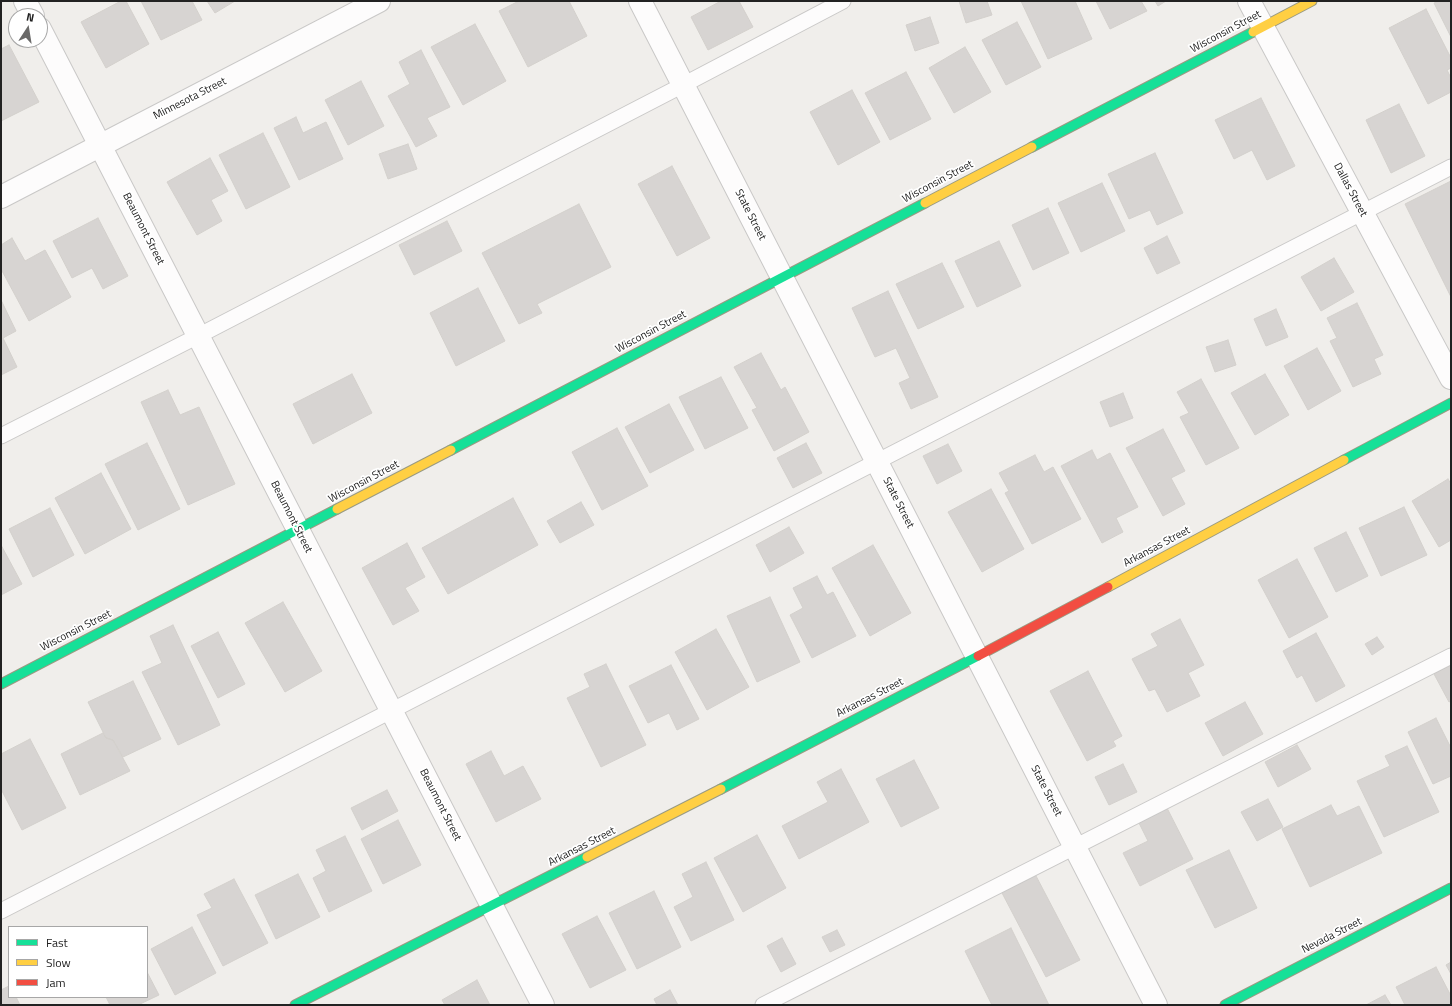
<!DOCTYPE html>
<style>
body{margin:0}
#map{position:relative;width:1452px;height:1006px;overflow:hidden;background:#f0eeeb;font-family:"Titillium Web",sans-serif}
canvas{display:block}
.frame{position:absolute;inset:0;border:2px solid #222;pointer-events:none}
.legend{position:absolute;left:8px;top:926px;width:140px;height:72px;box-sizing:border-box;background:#fff;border:1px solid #a7a7a7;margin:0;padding:5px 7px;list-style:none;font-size:12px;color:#222}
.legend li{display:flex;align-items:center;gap:8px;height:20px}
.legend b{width:20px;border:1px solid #a7a7a7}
.north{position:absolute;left:8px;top:8px;width:40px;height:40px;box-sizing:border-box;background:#fff;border:1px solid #a7a7a7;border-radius:50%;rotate:12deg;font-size:11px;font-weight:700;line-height:16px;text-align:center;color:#222}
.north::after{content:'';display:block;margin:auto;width:14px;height:18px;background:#6a6968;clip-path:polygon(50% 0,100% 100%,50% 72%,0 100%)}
</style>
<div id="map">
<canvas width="1452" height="1006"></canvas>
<div class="frame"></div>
<ul class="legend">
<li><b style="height:5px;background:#16e098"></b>Fast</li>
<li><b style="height:5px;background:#ffcf43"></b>Slow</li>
<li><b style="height:5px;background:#f24e42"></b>Jam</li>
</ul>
<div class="north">N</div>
</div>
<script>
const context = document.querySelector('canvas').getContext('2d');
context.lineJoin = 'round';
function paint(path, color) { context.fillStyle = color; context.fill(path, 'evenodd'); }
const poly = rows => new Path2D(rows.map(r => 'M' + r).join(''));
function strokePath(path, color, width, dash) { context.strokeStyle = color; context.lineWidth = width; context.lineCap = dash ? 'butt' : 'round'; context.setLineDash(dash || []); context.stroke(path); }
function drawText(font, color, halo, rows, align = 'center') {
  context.font = font + ' "Titillium Web",sans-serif'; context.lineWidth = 3.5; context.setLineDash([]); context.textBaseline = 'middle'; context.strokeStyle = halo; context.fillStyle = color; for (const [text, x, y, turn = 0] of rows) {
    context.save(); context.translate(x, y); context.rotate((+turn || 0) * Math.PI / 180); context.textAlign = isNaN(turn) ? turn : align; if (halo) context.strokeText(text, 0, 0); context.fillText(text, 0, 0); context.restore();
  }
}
const building = poly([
 [121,1,126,1,149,44,106,68,81,22,121,1],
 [141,1,192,1,202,20,161,40,141,1],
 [207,1,235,1,215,13,207,1],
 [519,1,569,1,587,36,528,67,499,11,519,1],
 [721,1,739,1,753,27,708,50,691,17,721,1],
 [959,1,987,1,992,15,966,23,959,1],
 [1021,1,1075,1,1092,39,1048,59,1021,1],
 [1096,1,1141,1,1147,11,1110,29,1096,1],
 [1155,1,1166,1,1158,6,1155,1],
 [1439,1,1451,1,1451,37,1434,3,1439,1],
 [1426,9,1451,58,1451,68,1447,70,1451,78,1451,92,1428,104,1389,28,1426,9],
 [930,17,939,43,915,51,906,25,930,17],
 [1017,22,1041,67,1006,85,982,40,1017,22],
 [475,24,506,81,463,105,431,47,475,24],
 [9,45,39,102,1,121,1,49,9,45],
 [965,47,991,92,954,113,929,68,965,47],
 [421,50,450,107,427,118,437,136,416,147,388,96,410,84,399,62,421,50],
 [906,72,931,119,890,140,865,93,906,72],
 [361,81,384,126,348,145,325,100,361,81],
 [852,90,880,142,838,165,810,112,852,90],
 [1261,98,1295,166,1267,180,1252,150,1234,159,1215,120,1261,98],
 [1399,104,1425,156,1391,173,1366,120,1399,104],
 [296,117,303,133,326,122,343,159,299,180,274,128,296,117],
 [263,133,290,187,246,209,219,155,263,133],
 [408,144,417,169,388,179,379,154,408,144],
 [1155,153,1183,213,1157,225,1150,210,1129,219,1108,174,1155,153],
 [210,158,228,191,211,200,222,221,197,235,167,182,210,158],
 [672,166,710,238,677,256,638,184,672,166],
 [1451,181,1451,297,1405,204,1451,181],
 [1102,183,1125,231,1081,252,1058,203,1102,183],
 [579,204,611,267,537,304,542,313,519,324,482,253,579,204],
 [1048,208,1069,253,1033,270,1012,225,1048,208],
 [98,218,128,276,103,289,92,268,72,278,53,241,98,218],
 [447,221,462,251,414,275,399,245,447,221],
 [1167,236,1180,263,1157,274,1144,248,1167,236],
 [12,238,25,261,45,250,71,297,29,321,1,269,1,245,12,238],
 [999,241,1021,286,977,307,955,261,999,241],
 [1334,258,1354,292,1321,311,1301,277,1334,258],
 [942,263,964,307,918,329,896,284,942,263],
 [478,288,505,341,456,366,430,313,478,288],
 [888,291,938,397,911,409,899,383,910,378,896,348,875,357,852,308,888,291],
 [1,300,16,331,3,338,17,367,1,375,1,300],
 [1357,303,1383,355,1374,359,1381,374,1353,387,1330,341,1337,338,1327,318,1357,303],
 [1276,309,1288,337,1266,346,1254,319,1276,309],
 [1228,340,1236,365,1215,372,1206,347,1228,340],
 [1317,348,1341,391,1308,410,1284,366,1317,348],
 [761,353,781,390,785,387,809,432,774,451,752,410,757,408,734,367,761,353],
 [352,374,372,413,313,444,293,404,352,374],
 [1265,374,1289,415,1255,435,1231,393,1265,374],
 [721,377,748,428,705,449,679,397,721,377],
 [1201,379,1239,448,1206,465,1180,417,1189,413,1177,392,1201,379],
 [168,390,180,415,199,407,235,484,188,505,141,402,168,390],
 [1123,393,1133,418,1110,427,1100,402,1123,393],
 [669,404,694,450,650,473,625,427,669,404],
 [617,428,648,486,602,510,572,452,617,428],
 [1163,429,1185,471,1171,478,1185,504,1163,516,1126,448,1163,429],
 [147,443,180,509,138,530,105,464,147,443],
 [806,443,822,473,793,488,777,458,806,443],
 [948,444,962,471,937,484,923,456,948,444],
 [1092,450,1097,460,1110,453,1138,507,1116,518,1123,532,1102,543,1061,466,1092,450],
 [1035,455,1044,472,1053,467,1081,519,1032,544,1005,493,1009,491,999,473,1035,455],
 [101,473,131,529,85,554,55,498,101,473],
 [1448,479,1451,484,1451,540,1439,547,1412,501,1448,479],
 [991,489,1024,549,982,572,948,512,991,489],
 [513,498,538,545,448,594,422,548,513,498],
 [581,502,594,525,560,543,547,521,581,502],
 [1404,507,1427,555,1381,576,1359,528,1404,507],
 [50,508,74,555,33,577,9,529,50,508],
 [789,527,804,553,770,572,756,545,789,527],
 [1346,532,1368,576,1336,592,1314,548,1346,532],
 [407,543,425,577,405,588,419,611,393,625,362,568,407,543],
 [1,545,22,584,1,595,1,545],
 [873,545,911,613,870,636,832,568,873,545],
 [1297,559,1328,617,1289,638,1258,580,1297,559],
 [817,576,827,595,833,592,856,636,812,658,790,615,803,608,793,588,817,576],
 [770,597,800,662,757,682,727,616,770,597],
 [283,602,322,671,285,692,245,623,283,602],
 [1180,619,1204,665,1188,673,1200,696,1167,712,1155,689,1149,691,1132,659,1158,646,1151,634,1180,619],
 [173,625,220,725,178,745,142,672,162,663,150,636,173,625],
 [716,629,749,687,707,710,675,652,716,629],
 [218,632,245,684,218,698,191,646,218,632],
 [1316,633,1345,686,1316,702,1302,675,1297,678,1283,651,1316,633],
 [1377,637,1384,647,1372,655,1365,644,1377,637],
 [606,664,646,745,601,767,567,698,590,687,584,674,606,664],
 [671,665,699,719,677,730,669,713,648,723,629,686,671,665],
 [1451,665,1451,701,1449,702,1434,674,1451,665],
 [1088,671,1122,736,1113,741,1116,746,1087,761,1050,691,1088,671],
 [133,681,161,739,123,757,113,740,106,738,88,702,133,681],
 [1245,702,1263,734,1223,756,1205,723,1245,702],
 [1436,718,1451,748,1451,776,1433,784,1408,732,1436,718],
 [103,733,106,738,113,740,130,771,80,795,61,754,103,733],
 [30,739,66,808,22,830,1,789,1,754,30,739],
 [1297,745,1311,769,1278,787,1265,762,1297,745],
 [1407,746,1439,812,1384,837,1357,781,1390,766,1385,756,1407,746],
 [491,751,504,776,523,766,541,799,496,822,466,764,491,751],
 [914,760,939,808,901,827,876,779,914,760],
 [1123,764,1137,792,1109,805,1095,777,1123,764],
 [841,769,869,822,799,859,782,826,828,802,817,782,841,769],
 [387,790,398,811,362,830,351,808,387,790],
 [1268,799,1283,827,1257,841,1241,812,1268,799],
 [1331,805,1337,816,1359,806,1382,853,1310,887,1282,829,1331,805],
 [1167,808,1193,859,1140,886,1123,853,1148,841,1139,823,1167,808],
 [398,820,421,865,383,884,361,839,398,820],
 [757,835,786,888,743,912,714,858,757,835],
 [345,836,372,891,329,912,313,878,326,871,316,850,345,836],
 [1229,850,1257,908,1215,928,1186,870,1229,850],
 [706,862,734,920,691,941,674,907,693,897,682,874,706,862],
 [298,874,320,917,276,939,255,895,298,874],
 [1035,874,1080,960,1046,977,1001,891,1035,874],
 [234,879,268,943,223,966,197,915,212,908,204,894,234,879],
 [654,891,681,947,637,969,609,913,654,891],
 [597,916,626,970,590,988,562,934,597,916],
 [192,927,216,973,175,995,151,949,192,927],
 [1011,928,1049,1005,992,1005,965,951,1011,928],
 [837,930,845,945,830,952,822,937,837,930],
 [782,938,796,964,781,972,767,946,782,938],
 [1451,962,1451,974,1446,965,1451,962],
 [1436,967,1451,996,1451,1005,1405,1005,1396,987,1436,967],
 [147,972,159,995,138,1005,110,1005,106,997,147,997,147,972],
 [477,980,490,1005,445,1005,442,1000,477,980],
 [9,986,9,997,16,997,20,1005,1,1005,1,990,9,986],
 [670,990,678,1005,657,1005,654,999,670,990],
 [1385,995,1391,1005,1366,1005,1385,995]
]);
const lane = poly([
 [1,436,198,336,683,85,843,1],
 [1,911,1451,167],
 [763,1005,1451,656]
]);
const street = poly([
 [25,1,33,16],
 [640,1,1156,1005],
 [1249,1,1451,378],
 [40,29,543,1005],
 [1,197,379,1]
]);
const fast = poly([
 [1032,147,1253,32],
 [451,450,925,203],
 [1344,460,1451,403],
 [1,684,337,509],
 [721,789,978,656],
 [295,1005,587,857],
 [1225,1005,1451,888]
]);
const slow = poly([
 [1253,32,1312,1],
 [925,203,1032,147],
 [337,509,451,450],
 [1108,587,1344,460],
 [587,857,721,789]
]);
const jam = poly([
 [978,656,1108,587]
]);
const streetNames = [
 ["Wisconsin Street",1226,32,-28],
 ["Minnesota Street",190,99,-27],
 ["Wisconsin Street",938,182,-28],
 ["Dallas Street",1350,190,62],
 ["State Street",750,215,63],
 ["Beaumont Street",143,229,63],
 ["Wisconsin Street",651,332,-28],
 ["Wisconsin Street",364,482,-28],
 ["State Street",898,503,63],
 ["Beaumont Street",291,517,63],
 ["Arkansas Street",1157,547,-28],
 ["Wisconsin Street",76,631,-27],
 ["Arkansas Street",870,698,-27],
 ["State Street",1046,791,63],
 ["Beaumont Street",440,805,63],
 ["Arkansas Street",582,847,-27],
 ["Nevada Street",1332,936,-27]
];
paint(building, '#d7d4d2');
strokePath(building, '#d3d0cc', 1);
strokePath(lane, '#c9c8c7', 17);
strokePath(street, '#c9c8c7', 24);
strokePath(fast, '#999a82', 11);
strokePath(slow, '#999a82', 11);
strokePath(jam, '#999a82', 11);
strokePath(lane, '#fdfcfc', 15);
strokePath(street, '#fdfcfc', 22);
strokePath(fast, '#16e098', 9);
strokePath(slow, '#ffcf43', 9);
strokePath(jam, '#f24e42', 9);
drawText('11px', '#222', '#fff', streetNames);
</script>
